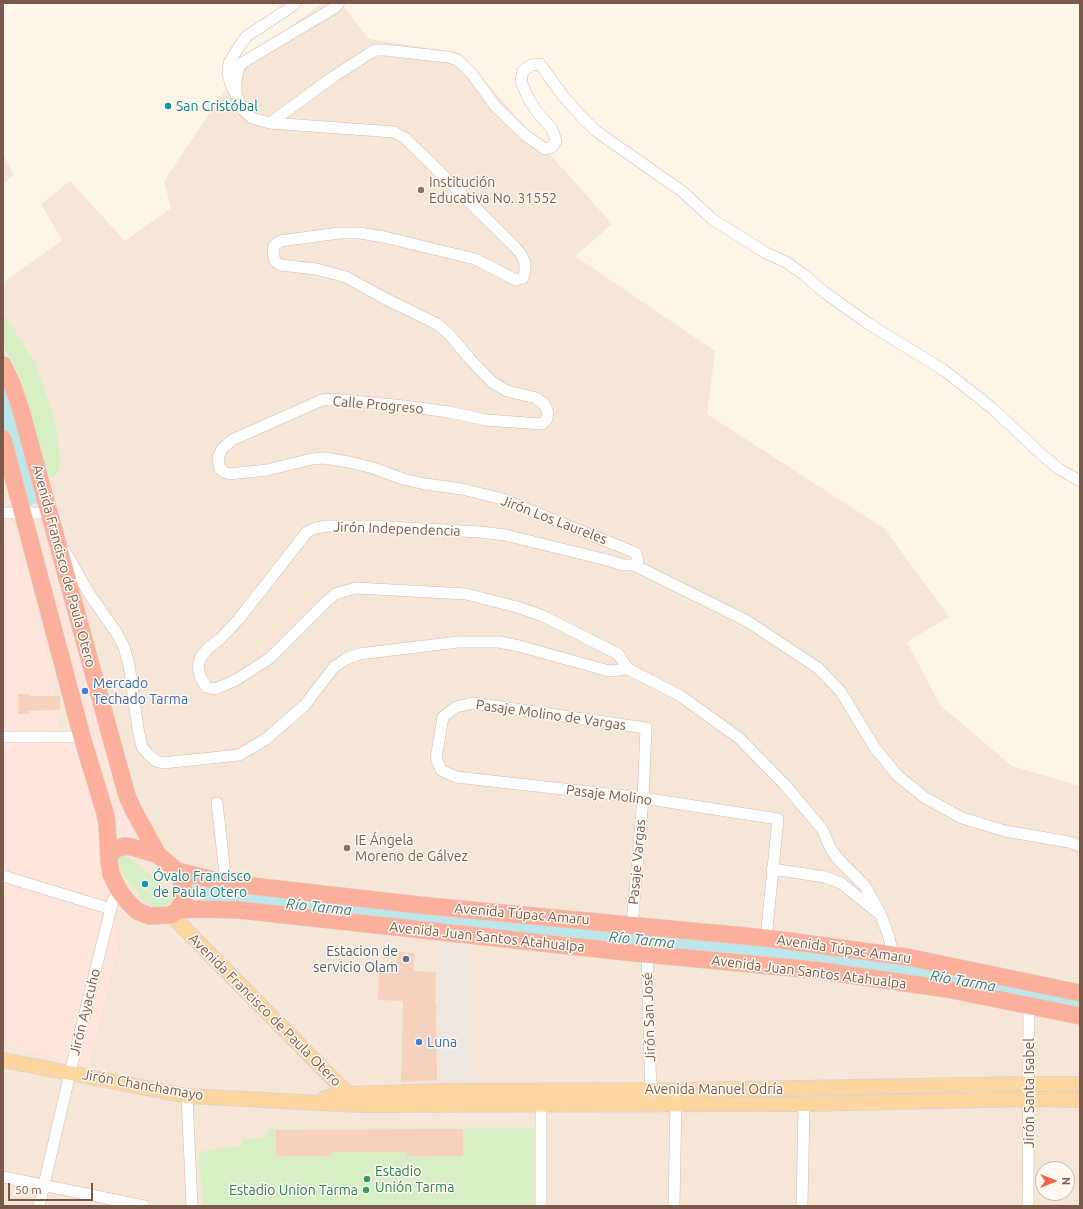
<!DOCTYPE html>
<meta charset="utf-8">
<style>
body{margin:0}
#map{position:relative;width:1083px;height:1209px;overflow:hidden;background:#fef5e9;font-family:Ubuntu,sans-serif}
canvas{display:block}
.frame{position:absolute;inset:0;border:4px solid #7b594a;pointer-events:none}
.north{position:absolute;left:1035px;top:1161px;width:40px;height:40px;box-sizing:border-box;background:#fff9f1;border:1px solid #cab9ae;border-radius:50%;rotate:90deg;font-size:11px;font-weight:700;line-height:16px;text-align:center;color:#7b594a}
.north::after{content:'';display:block;margin:auto;width:14px;height:18px;background:#f06346;clip-path:polygon(50% 0,100% 100%,50% 72%,0 100%)}
.scale{position:absolute;left:8px;top:1183px;width:85px;height:18px;box-sizing:border-box;border:2px solid #7b594a;border-top:0;padding-left:5px;font-size:12px;line-height:14px;white-space:nowrap;color:#7b594a;-webkit-text-stroke:3px #fff9f1;paint-order:stroke}
</style>
<div id="map">
<canvas width="1083" height="1209"></canvas>
<div class="frame"></div>
<div class="north">N</div>
<div class="scale">50 m</div>
</div>
<script>
const context = document.querySelector('canvas').getContext('2d');
context.lineJoin = 'round';
function paint(path, color) { context.fillStyle = color; context.fill(path, 'evenodd'); }
const poly = rows => new Path2D(rows.map(r => 'M' + r).join(''));
function strokePath(path, color, width, dash) { context.strokeStyle = color; context.lineWidth = width; context.lineCap = dash ? 'butt' : 'round'; context.setLineDash(dash || []); context.stroke(path); }
function drawText(font, color, halo, rows, align = 'center') {
  context.font = font + ' Ubuntu,sans-serif'; context.lineWidth = 3; context.setLineDash([]); context.textBaseline = 'middle'; context.strokeStyle = halo; context.fillStyle = color; for (const [text, x, y, turn = 0] of rows) {
    context.save(); context.translate(x, y); context.rotate((+turn || 0) * Math.PI / 180); context.textAlign = isNaN(turn) ? turn : align; if (halo) context.strokeText(text, 0, 0); context.fillText(text, 0, 0); context.restore();
  }
}
const residential = poly([
 [323,3,341,3,369,39,460,53,612,224,575,256,715,351,707,414,885,529,949,617,907,642,940,705,1012,766,1080,786,1080,1206,3,1206,3,283,62,240,41,204,70,181,125,241,171,208,164,181,246,59],
 [1043,1169,1067,1169,1067,1193,1043,1193],
 [3,154,14,175,3,184]
]);
const commercial = poly([
 [3,492,35,598,44,642,52,673,58,728,75,741,104,787,89,727,49,586,38,541,50,541,124,810,129,820,135,828,127,838,119,829,115,822,113,861,117,950,89,1066,3,1045]
]);
const industrial = poly([
 [438,943,468,946,469,1080,439,1080]
]);
const green = poly([
 [3,315,11,324,35,363,50,405,58,434,60,467,56,476,50,478,46,472,32,416,19,375,3,345],
 [124,854,178,896,174,905,165,909,152,907,144,901,135,888,122,874,116,865,116,859],
 [534,1128,534,1206,203,1206,198,1152,242,1146,243,1139,266,1138,269,1129]
]);
const river = poly([
 [3,396,31,495],
 [202,889,217,895,258,901,814,958,950,978,1080,1004]
]);
const building = poly([
 [18,694,29,694,29,696,60,696,60,710,29,711,29,714,18,714],
 [397,952,415,953,413,971,436,972,435,1005,436,1005,437,1080,401,1082,403,1001,378,1000,379,970,397,971],
 [463,1129,463,1156,407,1156,407,1152,332,1152,332,1156,276,1156,276,1130]
]);
const minor = poly([
 [339,3,334,8,242,63,238,69,236,82,236,95,243,110,252,118,270,123,394,132,405,138,515,247,521,254,525,263,525,272,523,278,516,280,475,259,384,237,360,233,339,233,280,241,274,246,273,253,275,261,280,265,316,269,346,277,384,298,437,324,449,334,469,358,492,382,507,391,536,398,544,404,548,412,547,419,542,424,486,420,449,412,404,406,332,399,322,400,232,440,222,449,218,458,220,469,224,472,229,474,267,470,312,459,324,458,349,462,373,468,403,479,425,484,462,489,502,499,636,553,638,561,634,565],
 [234,91,231,85,228,74,229,63,240,45,247,36,291,7,295,3],
 [270,123,333,77,370,53,376,50,384,50,448,57,458,60,472,74,496,107,525,135,545,149,552,147,556,141,552,129,537,112,528,98,521,81,523,71,531,65,540,64,563,96,580,115,596,131,683,192,712,219,766,253,786,262,803,274,824,292,869,324,945,371,992,408,1041,454,1059,469,1080,481],
 [3,513,50,513],
 [65,551,88,592,116,632,124,647,129,665,138,729,142,747,148,754,156,761,163,763,239,755,266,739,305,705,334,667,346,659,359,654,458,642,499,642,519,646,609,671,628,669],
 [3,737,82,737],
 [217,803,226,883],
 [772,869,825,877,841,883,877,912],
 [3,876,111,909],
 [632,925,643,798,646,728,473,703,456,707,443,717,436,758,441,770,456,777,643,798,778,819,766,938],
 [647,955,651,1098],
 [893,955,889,937,880,913,865,886,838,859,831,849,822,829,785,785,739,738,679,695,628,669,618,654,543,616,517,607,466,594,356,588,335,594,325,603,270,658,236,680,215,689,206,687,200,676,198,666,201,657,208,648,220,639,238,620,307,532,316,528,327,526,369,526,480,532,505,535,607,560,623,565,634,565,747,621,818,668,841,692,875,748,898,776,924,797,962,818,1005,831,1069,842,1080,846],
 [187,1096,192,1206],
 [3,1177,144,1206],
 [39,1206,70,1073,113,900,120,892],
 [541,1206,541,1104],
 [674,1206,676,1097],
 [802,1206,804,1104],
 [1028,1206,1029,1005]
]);
const major = poly([
 [171,915,352,1098],
 [3,1060,187,1096,360,1105,804,1104,1030,1099,1080,1100],
 [325,1098,348,1094,445,1091,677,1090,1030,1084,1080,1084]
]);
const highway = poly([
 [3,365,12,384,20,407,127,796,134,811,158,855],
 [3,439,82,737,105,813,107,823,109,861,111,874,120,892,128,902,137,911,150,916,171,915,178,910,184,899,184,889,177,871,158,855,132,847,124,846,116,849,109,856],
 [177,871,226,883,428,906,766,938,907,957,1080,993],
 [178,910,200,909,239,910,634,953,815,970,947,989,1080,1016]
]);
const markers = [
 [168,106,4,"#0f9aa8"],
 [421,190,4,"#8d6e63"],
 [85,691,4,"#3f7fe0"],
 [347,848,4,"#8d6e63"],
 [145,884,4,"#0f9aa8"],
 [406,959,4,"#5c6f8a"],
 [419,1042,4,"#3f7fe0"],
 [367,1179,4,"#2e9e5b"],
 [366,1190,4,"#2e9e5b"]
];
const cultureNames = [
 ["San Cristóbal",176,106],
 ["Óvalo Francisco",153,876],
 ["de Paula Otero",153,892]
];
const educationNames = [
 ["Institución",429,182],
 ["Educativa No. 31552",429,198],
 ["IE Ángela",355,840],
 ["Moreno de Gálvez",355,856]
];
const streetNames = [
 ["Calle Progreso",378,405,5],
 ["Jirón Los Laureles",554,520,21],
 ["Jirón Independencia",397,529,2],
 ["Avenida Francisco de Paula Otero",64,566,75],
 ["Pasaje Molino de Vargas",551,715,8],
 ["Pasaje Molino",609,795,7],
 ["Pasaje Vargas",637,862,-85],
 ["Avenida Túpac Amaru",522,914,5],
 ["Avenida Juan Santos Atahualpa",487,937,6],
 ["Avenida Túpac Amaru",844,949,8],
 ["Avenida Juan Santos Atahualpa",809,972,7],
 ["Avenida Francisco de Paula Otero",265,1010,45],
 ["Jirón Ayacuho",85,1012,-76],
 ["Jirón San José",649,1017,-92],
 ["Jirón Chanchamayo",143,1085,10],
 ["Avenida Manuel Odría",714,1089],
 ["Jirón Santa Isabel",1029,1093,-90]
];
const shopNames = [
 ["Mercado",93,683],
 ["Techado Tarma",93,699],
 ["Luna",427,1042]
];
const serviceNames = [
 ["Estacion de",398,951],
 ["servicio Olam",398,967]
];
const leisureNames = [
 ["Estadio",375,1171],
 ["Unión Tarma",375,1187],
 ["Estadio Union Tarma",358,1190,"right"]
];
const waterNames = [
 ["Río Tarma",319,907,6],
 ["Río Tarma",642,940,6],
 ["Río Tarma",963,981,10]
];
paint(residential, '#f6e6d7');
paint(commercial, '#ffe5dc');
paint(industrial, '#efe7e2');
paint(green, '#d8eec5');
strokePath(river, '#bbe6ea', 20);
paint(building, '#f6d1be');
strokePath(minor, '#d2bbad', 12);
strokePath(major, '#ddd4d0', 16);
strokePath(highway, '#ddd4d0', 18);
strokePath(minor, '#fff', 11);
strokePath(major, '#ffd69f', 14);
strokePath(highway, '#fcb09c', 17);
for (const [x, y, r, color] of markers) { const dot = new Path2D(); dot.arc(x, y, r, 0, 2 * Math.PI); context.fillStyle = color; context.fill(dot); strokePath(dot, '#fff9f1', 1.5); }
drawText('14px', '#0d838f', '#fff9f1', cultureNames, 'left');
drawText('14px', '#785e54', '#fff9f1', educationNames, 'left');
drawText('14px', '#7b594a', '#fff9f1', streetNames);
drawText('14px', '#366cbe', '#fff9f1', shopNames, 'left');
drawText('14px', '#4e5e75', '#fff9f1', serviceNames, 'right');
drawText('14px', '#27864d', '#fff9f1', leisureNames, 'left');
drawText('italic 15px', '#3b7982', '#fff9f1', waterNames);
</script>
